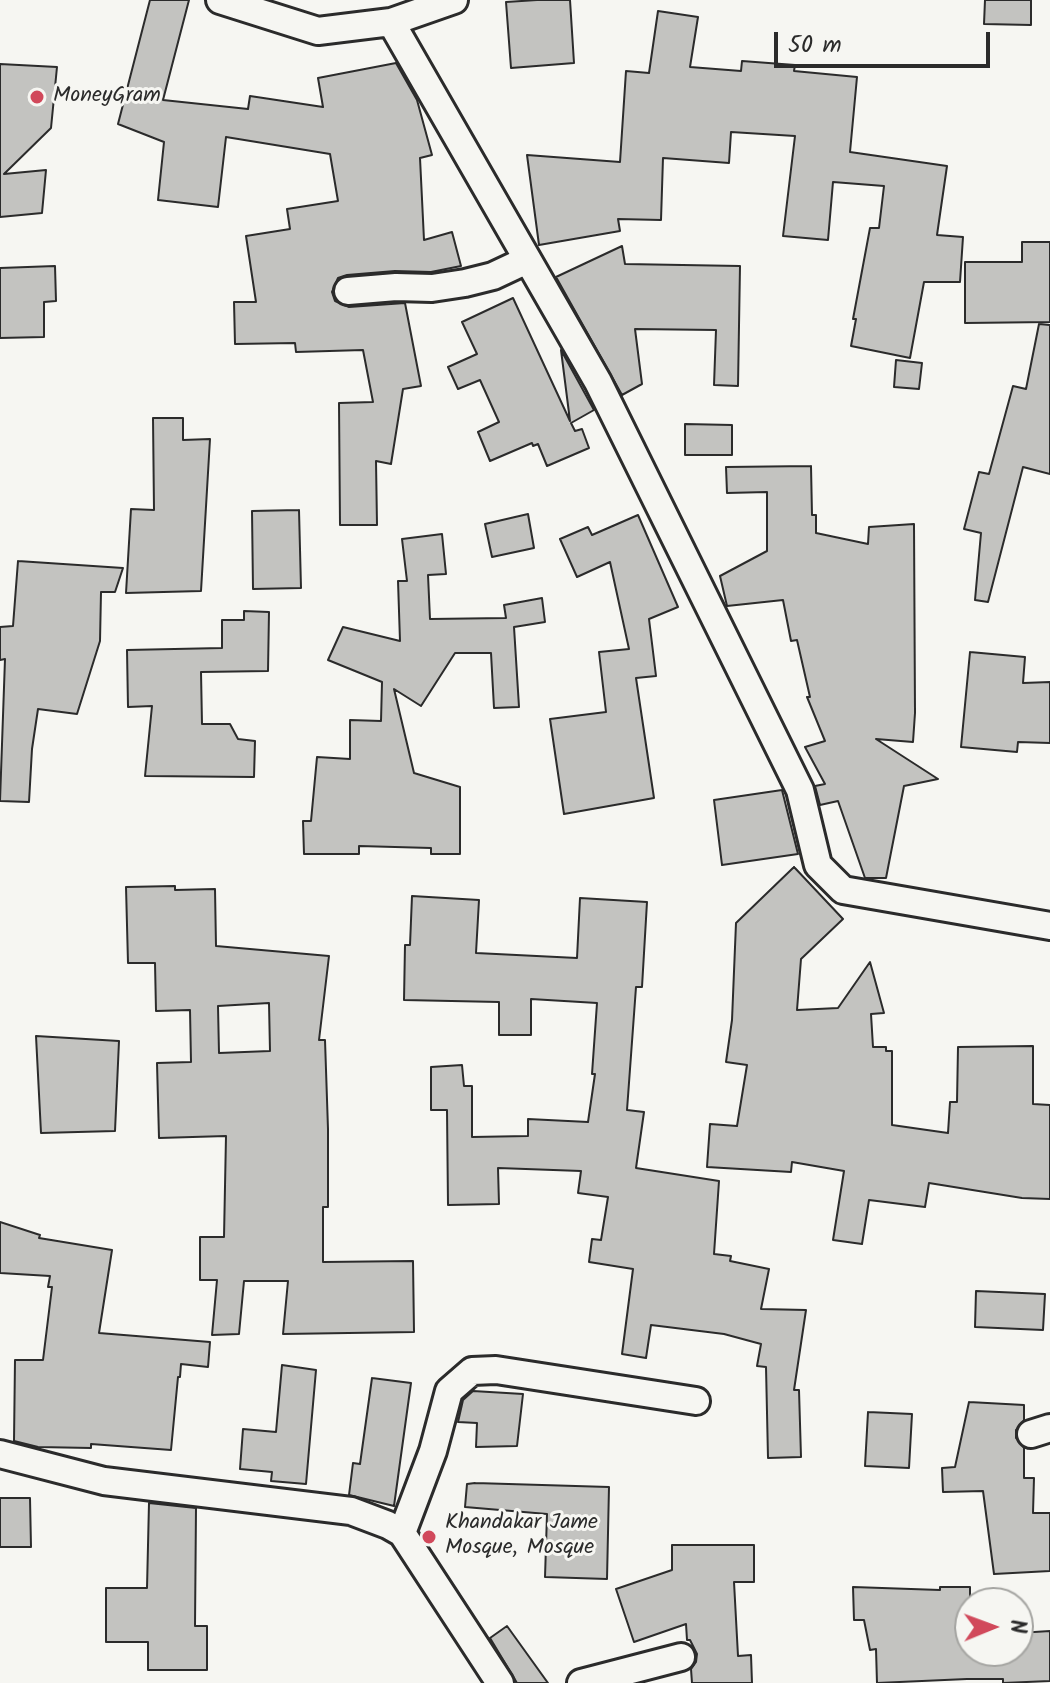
<!DOCTYPE html>
<style>
body{margin:0}
#map{position:relative;width:1050px;height:1683px;overflow:hidden;background:#f6f6f2;font-family:Kalam,sans-serif}
canvas{display:block}
.north{position:absolute;left:954px;top:1587px;width:80px;height:80px;box-sizing:border-box;background:#f6f6f2;border:2px solid #a5a5a2;border-radius:50%;rotate:89deg;font-size:22px;font-weight:700;line-height:32px;text-align:center;color:#2b2b2b}
.north::after{content:'';display:block;margin:auto;width:28px;height:36px;background:#d1495b;clip-path:polygon(50% 0,100% 100%,50% 72%,0 100%)}
.scale{position:absolute;left:774px;top:32px;width:216px;height:36px;box-sizing:border-box;border:4px solid #2b2b2b;border-top:0;padding-left:10px;font-size:24px;line-height:28px;white-space:nowrap;color:#2b2b2b;-webkit-text-stroke:6px #f6f6f2;paint-order:stroke}
</style>
<div id="map">
<canvas width="1050" height="1683"></canvas>
<div class="north">N</div>
<div class="scale">50 m</div>
</div>
<script>
const context = document.querySelector('canvas').getContext('2d');
context.lineJoin = 'round';
function paint(path, color) { context.fillStyle = color; context.fill(path, 'evenodd'); }
const poly = rows => new Path2D(rows.map(r => 'M' + r).join(''));
function strokePath(path, color, width, dash) { context.strokeStyle = color; context.lineWidth = width; context.lineCap = dash ? 'butt' : 'round'; context.setLineDash(dash || []); context.stroke(path); }
function drawText(font, color, halo, rows, align = 'center') {
  context.font = font + ' Kalam,sans-serif'; context.lineWidth = 6; context.setLineDash([]); context.textBaseline = 'middle'; context.strokeStyle = halo; context.fillStyle = color; for (const [text, x, y, turn = 0] of rows) {
    context.save(); context.translate(x, y); context.rotate((+turn || 0) * Math.PI / 180); context.textAlign = isNaN(turn) ? turn : align; if (halo) context.strokeText(text, 0, 0); context.fillText(text, 0, 0); context.restore();
  }
}
const building = poly([
 [150,0,189,0,163,100,248,109,250,96,323,107,318,78,396,63,417,100,432,155,420,158,424,240,452,232,461,266,431,272,395,271,347,275,338,278,332,292,335,301,349,307,405,303,421,386,403,389,391,464,376,461,377,525,340,525,339,403,373,402,363,350,296,352,295,343,235,344,234,302,256,302,246,236,290,229,287,209,338,201,330,154,226,137,218,207,158,200,164,142,118,124,150,0],
 [537,0,570,0,574,63,511,68,506,2,537,0],
 [985,0,1031,0,1031,25,984,24,985,0],
 [658,11,698,17,690,67,741,71,742,61,795,65,794,71,857,77,850,152,947,166,937,235,963,237,960,282,924,282,910,358,851,346,856,319,853,319,870,228,879,228,884,186,833,182,828,240,783,236,795,136,731,132,729,163,663,158,661,220,618,219,620,231,539,245,527,155,620,162,626,71,649,73,658,11],
 [0,64,57,67,51,128,4,174,46,170,42,213,0,217,0,64],
 [1022,242,1050,242,1050,322,965,323,965,262,1022,262,1022,242],
 [622,246,625,264,740,266,738,386,714,385,716,330,635,329,642,384,622,395,556,277,622,246],
 [55,266,56,301,44,302,44,337,0,338,0,268,55,266],
 [513,298,570,421,561,350,594,410,571,423,575,431,582,429,589,448,547,466,538,444,533,446,532,443,490,461,478,432,499,422,480,380,458,389,448,367,477,354,462,322,513,298],
 [1039,324,1050,325,1050,474,1023,467,988,602,975,600,981,533,964,529,979,472,989,474,1013,386,1026,389,1039,324],
 [896,360,922,363,919,389,894,387,896,360],
 [153,418,183,418,183,440,210,439,201,591,126,593,131,509,154,510,153,418],
 [685,424,732,425,732,455,685,455,685,424],
 [811,466,812,515,816,515,816,533,868,544,869,527,914,524,915,713,913,742,876,739,938,779,904,786,886,878,865,878,838,801,820,805,815,786,825,784,805,747,825,741,807,697,810,697,797,640,791,641,783,600,727,606,720,576,767,551,767,492,727,493,726,467,811,466],
 [299,510,301,588,253,589,252,511,299,510],
 [528,514,534,548,492,557,485,524,528,514],
 [638,515,678,607,649,619,656,676,636,678,654,798,564,814,550,719,606,712,599,652,629,649,610,562,577,577,560,539,588,527,592,535,638,515],
 [442,534,446,574,428,575,430,619,506,618,504,605,542,598,545,622,514,627,519,707,494,708,491,653,455,653,421,706,394,689,414,773,460,787,460,854,431,854,431,848,359,846,359,854,304,854,303,821,311,821,317,757,350,759,350,720,381,721,382,682,328,660,343,627,400,641,398,581,407,581,402,539,442,534],
 [18,561,123,568,115,592,101,592,100,641,77,714,38,709,32,749,29,802,0,801,5,659,0,660,0,627,13,626,18,561],
 [244,611,269,612,268,671,201,672,202,724,230,724,238,739,255,741,254,777,145,776,152,706,128,707,127,650,222,648,222,620,244,620,244,611],
 [970,652,1025,657,1023,683,1050,682,1050,743,1018,742,1017,752,961,747,970,652],
 [782,790,798,854,722,865,714,800,782,790],
 [794,867,843,919,801,959,797,1010,838,1008,870,962,884,1013,871,1014,873,1047,886,1047,886,1051,892,1051,892,1125,948,1133,950,1102,957,1102,958,1047,1033,1046,1033,1104,1050,1105,1050,1199,1022,1198,929,1183,925,1207,869,1200,862,1244,833,1240,844,1171,792,1162,791,1172,707,1167,710,1124,737,1126,747,1065,726,1062,732,1020,736,923,794,867],
 [175,886,175,890,215,889,216,946,329,956,319,1040,325,1040,328,1129,328,1207,323,1207,323,1262,413,1261,414,1332,283,1334,288,1281,244,1281,239,1334,212,1335,217,1280,200,1280,200,1237,224,1237,226,1136,159,1138,157,1063,191,1062,190,1010,156,1011,155,963,128,963,126,887,175,886],
 [269,1003,270,1051,219,1053,218,1006,269,1003],
 [412,896,479,900,476,953,577,958,580,898,647,902,642,987,636,987,627,1110,644,1112,636,1168,719,1181,714,1254,731,1256,730,1261,769,1269,761,1309,806,1310,794,1390,799,1390,801,1457,768,1458,766,1367,757,1366,761,1344,724,1334,651,1325,646,1358,622,1354,633,1269,589,1262,592,1239,601,1240,608,1197,578,1193,581,1171,498,1168,499,1204,448,1205,447,1110,431,1110,431,1067,462,1065,464,1086,472,1086,472,1137,528,1136,528,1119,588,1122,595,1074,592,1074,597,1003,531,999,531,1035,499,1035,499,1002,404,1000,405,945,410,945,412,896],
 [36,1036,119,1041,115,1131,41,1133,36,1036],
 [0,1222,40,1235,39,1238,112,1250,99,1333,210,1342,208,1367,181,1364,180,1377,178,1377,171,1450,91,1444,91,1448,38,1447,14,1441,15,1360,43,1360,52,1287,48,1287,50,1276,0,1273,0,1222],
 [976,1291,1045,1294,1043,1330,975,1327,976,1291],
 [282,1365,316,1370,306,1484,271,1481,272,1472,240,1469,243,1429,276,1432,282,1365],
 [372,1378,411,1383,394,1506,349,1495,353,1463,360,1464,372,1378],
 [473,1391,523,1394,517,1446,476,1447,477,1423,458,1422,463,1400,473,1391],
 [969,1402,1024,1405,1024,1420,1016,1430,1016,1438,1024,1448,1024,1478,1034,1478,1033,1513,1050,1513,1050,1571,994,1574,983,1491,943,1492,942,1468,955,1467,969,1402],
 [868,1412,912,1414,909,1468,865,1466,868,1412],
 [475,1483,609,1487,607,1579,545,1577,547,1514,465,1507,467,1484,475,1483],
 [0,1498,30,1498,31,1547,0,1547,0,1498],
 [149,1503,196,1508,195,1626,207,1626,207,1670,148,1670,148,1642,106,1642,106,1588,147,1588,149,1503],
 [672,1545,754,1545,754,1582,734,1582,738,1656,751,1655,752,1683,692,1683,691,1669,696,1662,697,1654,690,1640,687,1640,686,1624,634,1642,616,1589,672,1570,672,1545],
 [853,1587,940,1590,940,1587,970,1587,970,1651,1018,1651,1018,1633,1050,1631,1050,1681,1003,1683,1003,1679,967,1679,877,1683,876,1649,870,1650,864,1620,854,1620,853,1587],
 [507,1626,548,1683,517,1683,490,1638,507,1626]
]);
const street = poly([
 [220,0,318,31,391,22,454,0],
 [391,22,598,382,800,790,818,865,843,890,1050,926],
 [348,291,396,287,432,288,465,283,493,276,527,260],
 [1031,1434,1050,1428],
 [0,1454,104,1481,351,1511,388,1525,402,1533,500,1683],
 [402,1533,433,1451,449,1391,472,1371,496,1370,696,1401],
 [581,1683,681,1657]
]);
const markers = [
 [37,97,8,"#d1495b"],
 [429,1537,8,"#d1495b"]
];
const poiNames = [
 ["MoneyGram",53,97],
 ["Khandakar Jame",445,1524],
 ["Mosque, Mosque",445,1549]
];
paint(building, '#c3c3c0');
strokePath(building, '#2b2b2b', 2);
strokePath(street, '#2b2b2b', 32);
strokePath(street, '#f6f6f2', 26);
for (const [x, y, r, color] of markers) { const dot = new Path2D(); dot.arc(x, y, r, 0, 2 * Math.PI); context.fillStyle = color; context.fill(dot); strokePath(dot, '#f6f6f2', 3); }
drawText('22px', '#2b2b2b', '#f6f6f2', poiNames, 'left');
</script>
